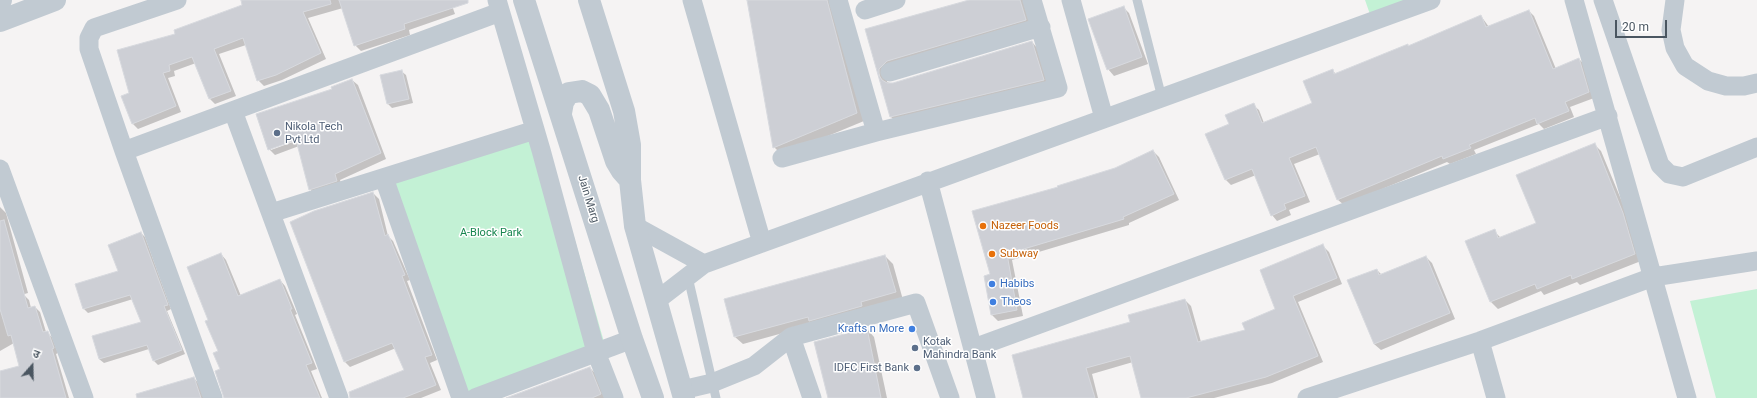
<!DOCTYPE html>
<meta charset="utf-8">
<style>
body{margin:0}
#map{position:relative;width:1757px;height:398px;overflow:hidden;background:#f5f3f3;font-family:Roboto,"Noto Sans Devanagari",sans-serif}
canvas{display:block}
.north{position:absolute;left:12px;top:346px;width:40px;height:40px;-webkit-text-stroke:3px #fff;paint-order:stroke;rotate:20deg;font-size:11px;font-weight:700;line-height:16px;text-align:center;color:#4a5661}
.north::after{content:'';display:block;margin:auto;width:14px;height:18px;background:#4a5661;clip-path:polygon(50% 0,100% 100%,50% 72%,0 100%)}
.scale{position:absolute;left:1615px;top:20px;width:52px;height:18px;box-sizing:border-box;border:2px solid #4a5661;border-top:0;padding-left:5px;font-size:12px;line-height:14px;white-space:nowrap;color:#4a5661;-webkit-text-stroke:3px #fff;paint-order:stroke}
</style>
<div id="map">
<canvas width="1757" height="398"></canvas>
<div class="north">उ</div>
<div class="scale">20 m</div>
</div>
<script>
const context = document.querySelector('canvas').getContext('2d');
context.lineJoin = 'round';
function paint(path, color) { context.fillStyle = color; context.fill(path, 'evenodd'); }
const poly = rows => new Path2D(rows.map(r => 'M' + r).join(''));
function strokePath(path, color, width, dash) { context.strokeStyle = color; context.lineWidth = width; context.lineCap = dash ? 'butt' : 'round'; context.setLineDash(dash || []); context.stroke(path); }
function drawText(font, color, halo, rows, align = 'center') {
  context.font = font + ' Roboto,sans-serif'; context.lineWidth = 3; context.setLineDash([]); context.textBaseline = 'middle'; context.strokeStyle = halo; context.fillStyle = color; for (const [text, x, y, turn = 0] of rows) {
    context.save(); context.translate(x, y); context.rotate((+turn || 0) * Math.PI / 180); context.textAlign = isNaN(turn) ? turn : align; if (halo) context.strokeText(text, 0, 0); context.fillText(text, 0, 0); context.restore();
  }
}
const green = poly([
 [1365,0,1428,0,1372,20],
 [544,132,604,342,464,397,391,182],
 [1757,289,1757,398,1716,398,1690,301]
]);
const shadow = poly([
 [245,0,450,0,455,14,409,30,410,35,361,51,355,45,343,8,308,18,326,59,282,80,264,86,258,80,246,45,219,54,236,96,215,104,210,99,196,63,174,71,175,76,168,78,181,112,138,129,132,123,130,94,177,35,244,6],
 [748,0,836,0,864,121,782,155,774,147],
 [973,0,1025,0,1033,28,889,72,887,82,893,84,1032,42,1039,50,1051,88,899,125,891,117,867,29],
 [1123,7,1129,13,1148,64,1114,76,1108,69],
 [1529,11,1534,16,1556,69,1579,59,1585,65,1594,98,1570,107,1574,117,1544,129,1539,124,1474,150,1476,154,1450,164,1447,162,1344,205,1338,200,1320,154,1294,164,1310,202,1289,210,1291,215,1277,221,1272,215,1256,175,1231,185,1225,179,1230,124,1253,105,1259,110,1264,123,1313,103,1332,70,1336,74,1409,47,1481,16,1489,27],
 [401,71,406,75,413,103,392,108,388,104],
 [352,80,358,85,386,159,340,180,342,186,315,195,310,189,299,146,275,155,269,149],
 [301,138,301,139,271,150,271,148],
 [1594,144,1601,151,1630,221,1641,261,1580,285,1577,282,1544,295,1541,291,1498,309,1491,302,1467,242,1494,231,1501,238,1537,224],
 [1153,151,1159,157,1179,200,1129,223,1129,225,1012,260,1023,316,998,321,992,315,991,275,974,212,1059,188,1115,169],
 [373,193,379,199,388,236,393,241,410,280,407,281,437,360,430,363,441,390,421,398,353,398,405,371,396,348,350,367,345,362],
 [0,207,6,213,28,293,0,301],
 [141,233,145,237,171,309,167,311,185,354,158,365,154,361,149,349,104,363,99,359,142,322,133,299,88,313,84,309,77,285,119,272],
 [1323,246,1329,252,1342,284,1298,302,1323,362,1272,383,1214,398,1142,398,1133,362,1092,374,1098,398,1024,398,1131,322,1185,300,1191,306,1201,342,1246,330,1276,310],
 [221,254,226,260,241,296,280,280,285,286,297,314,295,315,317,369,311,371,322,398,225,398,219,351,210,320],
 [885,256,893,264,903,300,743,344,735,337],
 [1426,257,1432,263,1455,319,1381,350,1374,344,1349,281,1377,270,1382,275],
 [24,295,29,300,31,308,35,307,40,312,46,332,52,337,58,353,56,354,69,398,0,398,0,372,21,366,14,343,0,351,0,309],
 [867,329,874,337,887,398,829,398],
 [590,368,595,373,605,398,509,398],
 [194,378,199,384,204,398,142,398]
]);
const building = poly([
 [241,0,330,0,331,4,303,12,321,53,276,75,257,81,243,38,214,49,231,91,209,99,192,57,169,65,170,71,163,73,176,106,132,124,121,96,129,93,117,50,175,34,174,30,242,5,241,0],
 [339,0,468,0,468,3,404,24,405,29,354,46,339,0],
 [747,0,827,0,857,113,773,148,747,0],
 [969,0,1020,0,1026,20,887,61,879,69,879,75,882,80,887,83,893,83,1032,41,1044,80,890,117,865,29,969,0],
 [1124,6,1142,57,1107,70,1088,19,1124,6],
 [1529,10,1553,69,1579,58,1589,92,1565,102,1569,111,1537,124,1535,118,1469,145,1471,148,1443,159,1442,156,1337,200,1316,147,1289,158,1305,196,1284,204,1286,209,1271,216,1252,169,1225,180,1205,134,1229,124,1225,115,1254,103,1262,123,1312,103,1303,81,1333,69,1334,74,1408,44,1408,46,1481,15,1486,27,1529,10],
 [402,70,409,99,387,104,380,75,402,70],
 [352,79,381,153,335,174,337,181,309,190,296,140,268,150,256,114,332,89,331,87,352,79],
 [1595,143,1623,213,1635,254,1572,279,1571,275,1537,289,1535,284,1490,302,1465,241,1495,229,1498,238,1536,223,1516,175,1595,143],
 [1153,150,1174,194,1123,217,1124,219,1007,254,1017,310,991,315,984,276,990,274,972,211,1058,187,1057,186,1115,168,1153,150],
 [373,192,385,236,388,234,405,275,402,276,432,355,425,357,436,385,403,398,350,398,349,392,404,370,392,343,344,362,290,222,314,211,373,192],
 [4,220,28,308,35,306,43,332,48,331,54,348,52,349,66,398,0,398,0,371,19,366,11,335,8,336,0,309,0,221,4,220],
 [141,232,168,305,164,306,182,350,153,361,147,345,99,359,92,336,141,322,130,295,83,309,75,284,118,271,108,245,141,232],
 [1323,244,1337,278,1293,296,1318,356,1266,377,1186,398,1141,398,1130,356,1086,368,1095,398,1023,398,1012,355,1130,322,1128,315,1185,299,1198,342,1245,330,1242,323,1275,309,1260,270,1323,244],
 [221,253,238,296,280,279,292,309,290,309,312,363,306,365,320,398,224,398,215,371,220,369,213,353,218,351,205,321,208,320,187,267,221,253],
 [885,255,896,292,861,302,862,306,809,321,808,317,734,337,724,299,885,255],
 [1426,256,1450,313,1374,344,1347,280,1377,269,1379,275,1426,256],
 [867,328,881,398,828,398,814,342,867,328],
 [590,367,601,394,592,398,506,398,590,367],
 [194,377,201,398,137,398,136,394,194,377]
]);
const service = poly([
 [1137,0,1162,98],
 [688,277,716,398]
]);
const minor = poly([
 [177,0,94,28,89,38,89,49,124,151,213,398],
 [497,0,541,150,596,352,614,398],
 [692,0,762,243],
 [838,0,876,132],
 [1071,0,1104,118],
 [1574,0,1687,398],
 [1603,0,1660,165,1669,174,1683,177,1757,147],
 [1675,0,1671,30,1675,48,1685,66,1708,81,1726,86,1744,86,1757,83],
 [865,10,896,0],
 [890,72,1041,27],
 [233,111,339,398],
 [124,151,500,12],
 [782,158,876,132,1058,88,1032,0],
 [0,169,84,398],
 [384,178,461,398],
 [928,181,986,398],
 [271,213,535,130],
 [635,226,704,264],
 [656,301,704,264,1431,0],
 [791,337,916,303,950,398],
 [1480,341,1496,398],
 [974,348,1608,116],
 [682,390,712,383,754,366,791,337,812,398],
 [475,398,632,339],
 [1307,398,1480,341,1653,277,1757,261]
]);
const tertiary = poly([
 [524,0,632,339,653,398],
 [589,0,624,111,630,145,630,180,635,226,684,398],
 [0,1,1,0],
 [0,21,55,0],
 [561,113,563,102,569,93,582,91,590,95,599,110,616,161,622,171,630,180]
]);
const markers = [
 [277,133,4,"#5c6f8a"],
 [983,226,4,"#e8710a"],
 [992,254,4,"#e8710a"],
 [992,284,4,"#3f7fe0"],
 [993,302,4,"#3f7fe0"],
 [912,329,4,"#3f7fe0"],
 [915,348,4,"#5c6f8a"],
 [917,368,4,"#5c6f8a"]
];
const serviceNames = [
 ["Nikola Tech",285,127],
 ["Pvt Ltd",285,140],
 ["Kotak",923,342],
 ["Mahindra Bank",923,355],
 ["IDFC First Bank",909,368,"right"]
];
const streetNames = [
 ["Jain Marg",588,199,73]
];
const foodNames = [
 ["Nazeer Foods",991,226],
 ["Subway",1000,254]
];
const parkNames = [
 ["A-Block Park",491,233]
];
const shopNames = [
 ["Habibs",1000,284],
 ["Theos",1001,302],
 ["Krafts n More",904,329,"right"]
];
paint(green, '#c3f1d5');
paint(shadow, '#0003');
paint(building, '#cdcfd5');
strokePath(building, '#d7d9de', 1);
strokePath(service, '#c1cad2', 9);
strokePath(minor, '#c1cad2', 19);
strokePath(tertiary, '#c1cad2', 22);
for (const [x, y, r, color] of markers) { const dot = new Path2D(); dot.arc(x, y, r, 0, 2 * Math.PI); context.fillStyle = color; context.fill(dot); strokePath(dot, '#fff', 1.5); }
drawText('11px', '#4e5e75', '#fff', serviceNames, 'left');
drawText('11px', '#4a5661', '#fff', streetNames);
drawText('11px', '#c56008', '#fff', foodNames, 'left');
drawText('11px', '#17864f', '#fff', parkNames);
drawText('11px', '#366cbe', '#fff', shopNames, 'left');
</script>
